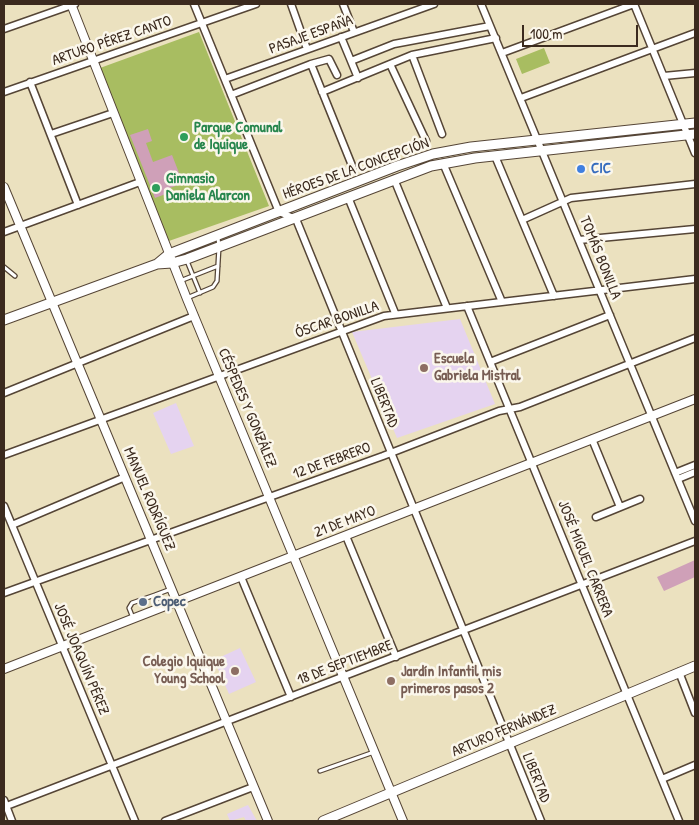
<!DOCTYPE html>
<meta charset="utf-8">
<style>
body{margin:0}
#map{position:relative;width:699px;height:825px;overflow:hidden;background:#ebe1bf;font-family:"Patrick Hand",sans-serif}
canvas{display:block}
.frame{position:absolute;inset:0;border:5px solid #3b2a1e;pointer-events:none}
.scale{position:absolute;left:522px;top:25px;width:116px;height:22px;box-sizing:border-box;border:2px solid #3b2a1e;border-top:0;padding-left:6px;font-size:15px;line-height:18px;white-space:nowrap;color:#3b2a1e;-webkit-text-stroke:4px #fbf7ec;paint-order:stroke}
</style>
<div id="map">
<canvas width="699" height="825"></canvas>
<div class="frame"></div>
<div class="scale">100 m</div>
</div>
<script>
const context = document.querySelector('canvas').getContext('2d');
context.lineJoin = 'round';
function paint(path, color) { context.fillStyle = color; context.fill(path, 'evenodd'); }
const poly = rows => new Path2D(rows.map(r => 'M' + r).join(''));
function strokePath(path, color, width, dash) { context.strokeStyle = color; context.lineWidth = width; context.lineCap = dash ? 'butt' : 'round'; context.setLineDash(dash || []); context.stroke(path); }
function drawText(font, color, halo, rows, align = 'center') {
  context.font = font + ' "Patrick Hand",sans-serif'; context.lineWidth = 5; context.setLineDash([]); context.textBaseline = 'middle'; context.strokeStyle = halo; context.fillStyle = color; for (const [text, x, y, turn = 0] of rows) {
    context.save(); context.translate(x, y); context.rotate((+turn || 0) * Math.PI / 180); context.textAlign = isNaN(turn) ? turn : align; if (halo) context.strokeText(text, 0, 0); context.fillText(text, 0, 0); context.restore();
  }
}
const built = poly([
 [460,319,495,404,397,438,352,332],
 [176,403,194,446,171,454,153,413],
 [240,648,256,682,229,694,214,660],
 [248,805,257,821,246,821,244,817,230,821,227,814]
]);
const green = poly([
 [199,32,269,206,166,242,100,68],
 [544,48,550,63,522,74,516,59]
]);
const building = poly([
 [148,129,152,141,146,143,153,162,172,155,183,183,170,188,171,192,155,198,130,135],
 [695,560,695,577,664,591,657,577]
]);
const service = poly([
 [187,261,200,293],
 [4,267,15,276],
 [180,281,218,266],
 [187,298,213,287,217,281,219,247,218,238],
 [155,595,171,589],
 [133,618,129,608,132,603,155,595,159,607],
 [320,771,374,752]
]);
const minor = poly([
 [194,4,279,212,296,219,541,821],
 [291,4,307,49],
 [343,4,354,32],
 [481,4,695,521],
 [634,4,695,153],
 [4,29,75,4],
 [341,37,351,61,394,44,490,26],
 [502,53,634,4],
 [412,55,442,134],
 [351,61,358,78],
 [311,64,329,59,337,75],
 [390,64,426,141],
 [664,76,695,73],
 [225,79,434,4],
 [30,82,78,205],
 [4,92,256,4],
 [322,92,412,55,496,38],
 [231,95,311,64,353,168],
 [521,98,695,33],
 [51,134,113,113],
 [495,156,554,296],
 [443,163,502,302],
 [394,179,447,308],
 [348,197,395,313],
 [522,220,571,198,695,184],
 [4,232,140,182],
 [579,240,695,229],
 [467,306,679,821],
 [490,362,610,315],
 [4,393,194,316],
 [592,439,620,507],
 [4,455,384,316,695,279],
 [675,473,695,465],
 [678,479,695,472],
 [4,506,135,821],
 [596,517,640,499],
 [12,525,125,477],
 [346,536,396,657],
 [241,577,291,697],
 [4,593,383,456,499,411,520,407,695,338],
 [679,672,695,713],
 [662,779,695,765],
 [4,800,12,821],
 [4,807,695,541],
 [165,821,253,787]
]);
const tertiary = poly([
 [71,4,187,299,403,821],
 [4,187,268,821],
 [4,669,695,399]
]);
const secondary = poly([
 [157,264,169,254,397,166,433,154,471,147,695,123],
 [4,320,157,264,172,263,187,259,431,166,475,158,695,134],
 [323,821,695,666]
]);
const markers = [
 [184,137,5,"#2e9e5b"],
 [581,169,5,"#3f7fe0"],
 [156,188,5,"#2e9e5b"],
 [424,368,5,"#8d6e63"],
 [143,602,5,"#5c6f8a"],
 [235,671,5,"#8d6e63"],
 [391,681,5,"#8d6e63"]
];
const streetNames = [
 ["PASAJE ESPAÑA",311,35,-20],
 ["ARTURO PÉREZ CANTO",112,41,-19],
 ["HÉROES DE LA CONCEPCIÓN",356,169,-20],
 ["TOMÁS BONILLA",600,258,68],
 ["ÓSCAR BONILLA",337,320,-19],
 ["LIBERTAD",384,403,68],
 ["CÉSPEDES Y GONZÁLEZ",247,408,67],
 ["12 DE FEBRERO",332,461,-20],
 ["MANUEL RODRÍGUEZ",149,499,67],
 ["21 DE MAYO",345,522,-21],
 ["JOSÉ MIGUEL CARRERA",585,559,68],
 ["JOSÉ JOAQUÍN PÉREZ",81,659,67],
 ["18 DE SEPTIEMBRE",345,663,-21],
 ["ARTURO FERNÁNDEZ",504,731,-23],
 ["LIBERTAD",536,778,68]
];
const leisureNames = [
 ["Parque Comunal",194,128],
 ["de Iquique",194,145],
 ["Gimnasio",166,179],
 ["Daniela Alarcon",166,196]
];
const shopNames = [
 ["CIC",591,169]
];
const educationNames = [
 ["Escuela",434,359],
 ["Gabriela Mistral",434,376],
 ["Colegio Iquique",225,662,"right"],
 ["Young School",225,679,"right"],
 ["Jardín Infantil mis",401,672],
 ["primeros pasos 2",401,689]
];
const serviceNames = [
 ["Copec",153,602]
];
paint(built, '#e5d3f0');
paint(green, '#a8bd61');
paint(building, '#cfa0b8');
strokePath(service, '#554536', 5.5);
strokePath(minor, '#554536', 9);
strokePath(tertiary, '#554536', 10);
strokePath(secondary, '#554536', 11);
strokePath(service, '#fff', 3);
strokePath(minor, '#fff', 6);
strokePath(tertiary, '#fff', 8);
strokePath(secondary, '#fff', 9);
for (const [x, y, r, color] of markers) { const dot = new Path2D(); dot.arc(x, y, r, 0, 2 * Math.PI); context.fillStyle = color; context.fill(dot); strokePath(dot, '#fbf7ec', 2); }
drawText('15px', '#3b2a1e', '#fbf7ec', streetNames);
drawText('bold 15px', '#27864d', '#fbf7ec', leisureNames, 'left');
drawText('bold 15px', '#366cbe', '#fbf7ec', shopNames, 'left');
drawText('bold 15px', '#785e54', '#fbf7ec', educationNames, 'left');
drawText('bold 15px', '#4e5e75', '#fbf7ec', serviceNames, 'left');
</script>
